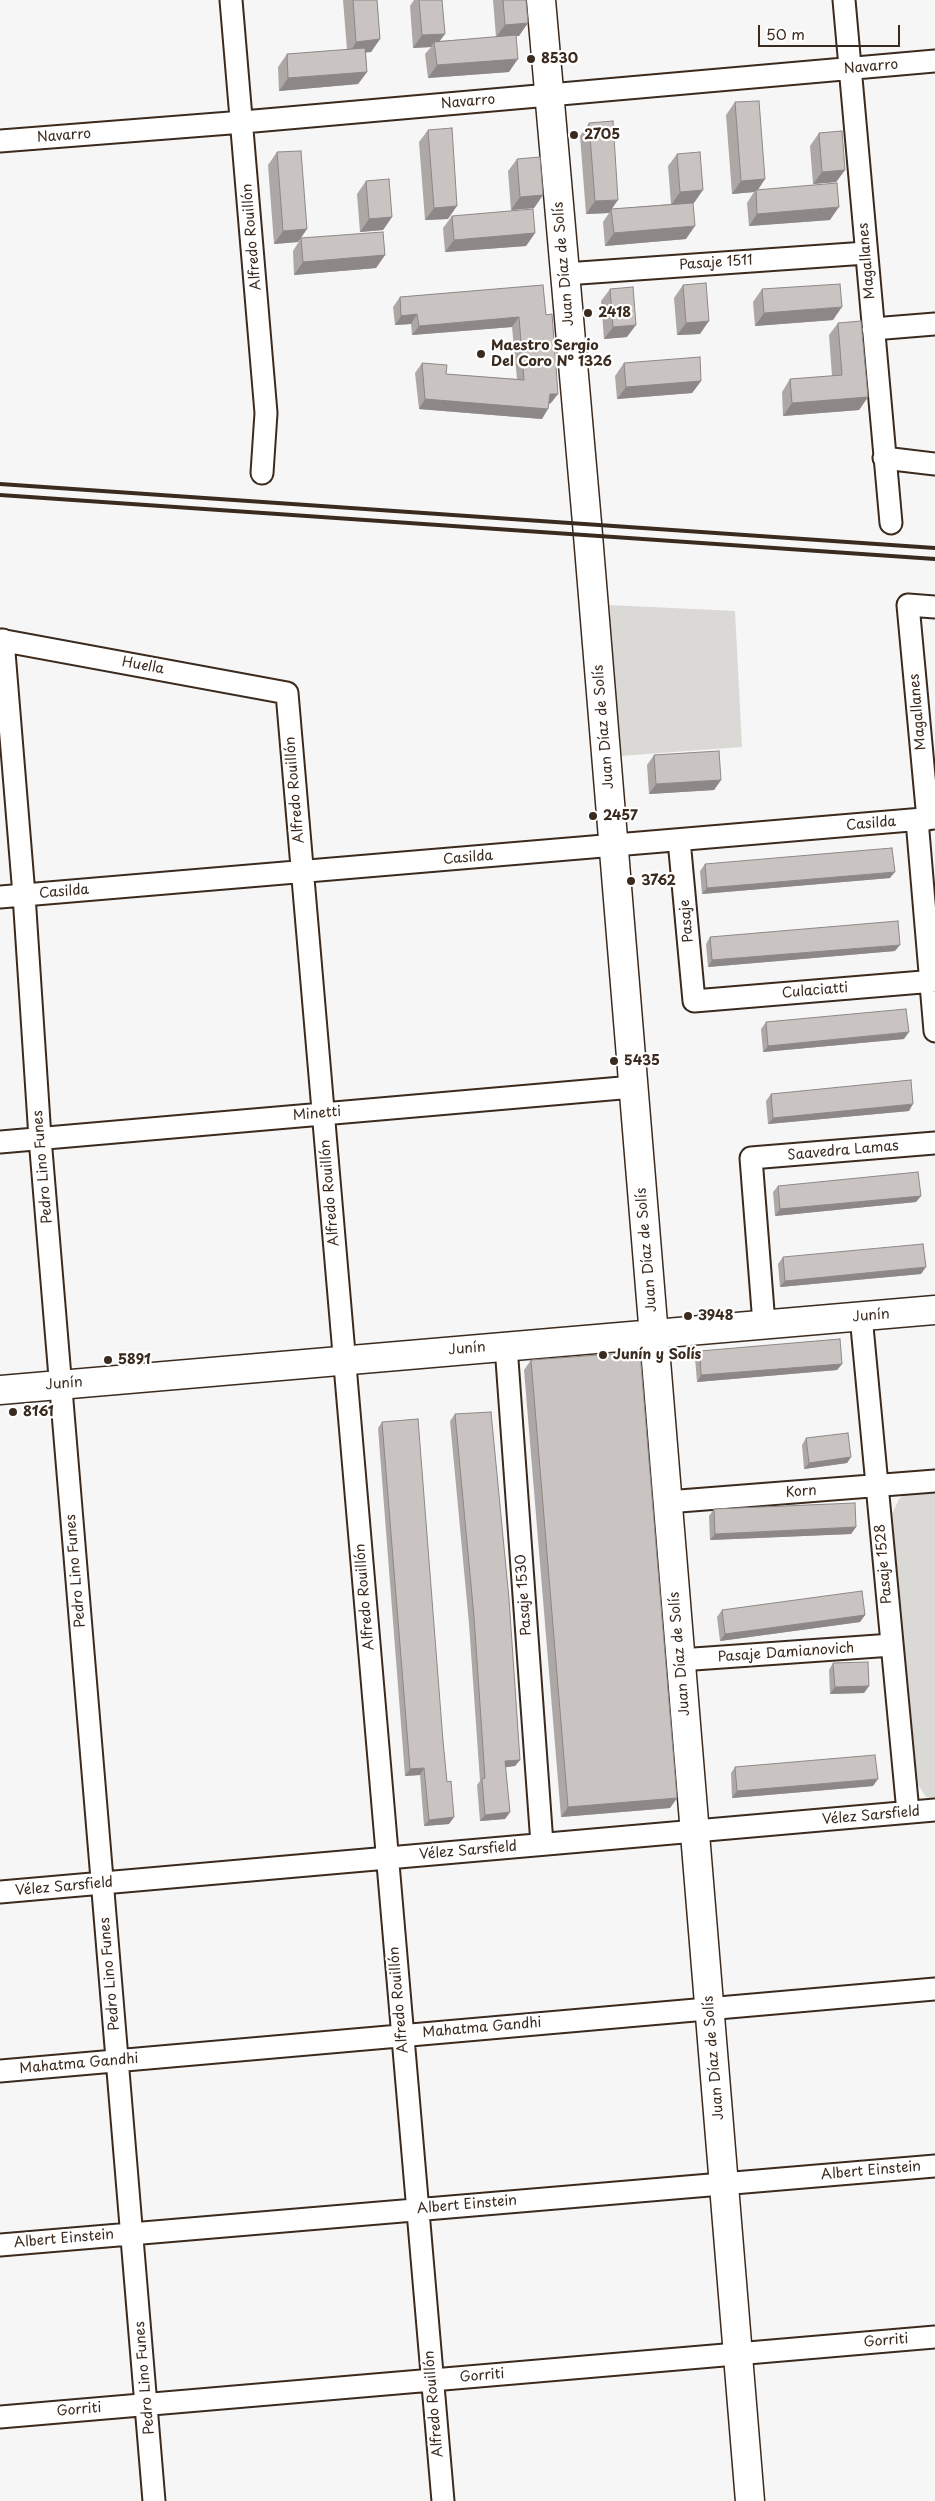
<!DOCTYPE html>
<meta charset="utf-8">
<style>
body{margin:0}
#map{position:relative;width:935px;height:2501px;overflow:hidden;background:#f7f6f6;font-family:"Playpen Sans",sans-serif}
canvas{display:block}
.scale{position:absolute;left:758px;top:25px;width:142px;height:22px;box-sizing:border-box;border:2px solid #3b2a1e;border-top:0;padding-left:6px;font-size:15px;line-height:18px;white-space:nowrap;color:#3b2a1e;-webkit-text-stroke:4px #fff;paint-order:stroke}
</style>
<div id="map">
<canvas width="935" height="2501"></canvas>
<div class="scale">50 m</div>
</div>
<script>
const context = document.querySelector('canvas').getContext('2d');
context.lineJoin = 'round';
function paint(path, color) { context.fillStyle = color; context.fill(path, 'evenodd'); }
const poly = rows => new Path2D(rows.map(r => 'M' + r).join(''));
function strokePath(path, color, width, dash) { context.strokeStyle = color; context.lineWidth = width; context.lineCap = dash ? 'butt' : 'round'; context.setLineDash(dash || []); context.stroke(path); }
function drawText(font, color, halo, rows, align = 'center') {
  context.font = font + ' "Playpen Sans",sans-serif'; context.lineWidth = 4.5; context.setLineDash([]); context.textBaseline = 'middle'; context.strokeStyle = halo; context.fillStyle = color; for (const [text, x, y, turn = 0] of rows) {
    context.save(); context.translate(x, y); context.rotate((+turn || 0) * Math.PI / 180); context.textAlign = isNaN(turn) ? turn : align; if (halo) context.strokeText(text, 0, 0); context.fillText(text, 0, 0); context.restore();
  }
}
const green = poly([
 [609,605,735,611,742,747,620,756],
 [935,1490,935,1799,926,1797,915,1780,892,1514,899,1499,907,1492]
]);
const minor = poly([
 [231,0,266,413,262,473],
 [844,0,891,523],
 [0,141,243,122,935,61],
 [565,274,866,253],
 [873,329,935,324],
 [884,458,935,464],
 [0,640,287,693,443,2501],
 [3,640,24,895,40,1138,154,2501],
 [928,819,908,605,935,607],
 [917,820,935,1031],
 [679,840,694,1001,935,981],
 [0,897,935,818],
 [0,1142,633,1087],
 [861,1316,908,1812],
 [764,1324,751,1158,935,1143],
 [506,1346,542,1844],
 [667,1502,935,1481],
 [680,1660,892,1645],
 [0,1892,935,1810],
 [0,2071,935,1989],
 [0,2245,935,2166],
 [0,2417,935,2337]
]);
const major = poly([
 [541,0,587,523,750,2501],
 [0,1390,935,1310]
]);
const rail = poly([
 [0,484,935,548],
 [0,495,935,559]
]);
const wall = poly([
 [343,0,377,0,380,39,371,52,366,52,367,72,358,84,279,91,278,67,287,54,347,50],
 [414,0,442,0,439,41,496,37,493,0,526,0,519,36,516,36,509,72,428,78,425,54,431,47,413,48,410,6],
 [735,102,765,179,758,190,830,220,749,226,747,203,754,192,732,194,726,115],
 [589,123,612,209,671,204,668,166,677,154,694,203,693,203,686,239,605,246,603,222,609,213,586,214,580,136],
 [428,130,448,219,425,220,419,142],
 [819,133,845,170,836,182,813,184,810,146],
 [277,152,307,229,298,242,274,244,268,165],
 [517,159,543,195,534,208,511,210,508,171],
 [366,181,392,217,383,230,360,232,357,194],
 [452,216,535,233,526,246,445,252,443,228],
 [301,238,385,255,376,268,294,275,293,251],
 [543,285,551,403,549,404,542,419,419,409,415,373,422,363,446,374,517,379,512,327,412,335,411,324,395,325,393,307,400,297],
 [683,285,700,334,677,335,674,298],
 [610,289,627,337,604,339,601,301],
 [762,289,833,320,755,326,753,302],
 [838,323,868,397,859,410,783,416,782,392,790,379,832,376,829,335],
 [624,363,701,381,692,393,617,399,615,376],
 [654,755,721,780,714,790,649,794,647,765],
 [705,864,890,878,702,894,700,871],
 [710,937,895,951,708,967,706,944],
 [766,1022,904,1039,763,1052,761,1029],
 [771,1094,909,1111,768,1124,766,1101],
 [778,1186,921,1196,916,1202,775,1216,773,1192],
 [783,1257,921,1274,780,1287,778,1264],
 [700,1351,842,1364,837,1370,697,1382,695,1358],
 [531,1360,677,1798,670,1808,561,1817,524,1370],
 [455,1414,520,1760,515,1766,505,1767,510,1812,505,1819,480,1821,477,1785,480,1781,469,1624,450,1421],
 [382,1422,443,1741,447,1782,454,1817,449,1824,424,1826,420,1775,405,1776,378,1428],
 [806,1438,851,1457,847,1463,804,1469,802,1445],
 [714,1509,856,1527,851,1534,710,1540,709,1516],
 [722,1610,865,1615,860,1622,720,1641,717,1617],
 [833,1663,869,1686,864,1693,830,1694,829,1670],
 [735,1767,873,1786,732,1798,731,1773]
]);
const shadedWall = poly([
 [528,23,519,36,496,37,505,25],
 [445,34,436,46,434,42,431,47,413,48,422,35],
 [380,39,371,52,348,55,356,42],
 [518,59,509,72,428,78,437,65],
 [367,72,358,84,279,91,288,78],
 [845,170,836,182,813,184,822,172],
 [765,179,756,192,756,190,754,192,732,194,741,181],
 [703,190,694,203,671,205,680,192],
 [543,195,534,208,511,210,520,197],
 [618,200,609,213,586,214,595,201],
 [457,206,448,219,425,220,434,208],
 [839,207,830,220,749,226,757,214],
 [392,217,383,230,360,232,369,219],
 [695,226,686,239,605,246,614,233],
 [307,229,298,242,274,244,283,231],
 [535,233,526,246,445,252,454,240],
 [385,255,376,268,294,275,303,262],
 [842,307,833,320,755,326,764,313],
 [417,314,411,324,395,325,401,316],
 [519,317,512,327,412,335,419,326],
 [709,321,700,334,677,335,686,323],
 [636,325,627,337,604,339,613,327],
 [701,381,692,393,617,399,626,387],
 [550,394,558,394,551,403,543,404],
 [868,397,859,410,783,416,792,403],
 [425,399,548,409,542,419,419,409],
 [721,780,714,790,649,794,656,784],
 [895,872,890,878,702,894,707,888],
 [900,945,895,951,708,967,712,960],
 [909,1032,904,1039,763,1052,768,1046],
 [913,1104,909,1111,768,1124,773,1118],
 [921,1196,916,1202,775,1216,780,1209],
 [926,1267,921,1274,780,1287,785,1281],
 [842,1364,837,1370,697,1382,701,1375],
 [851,1457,847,1463,804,1469,809,1463],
 [856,1527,851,1534,710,1540,715,1534],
 [865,1615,860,1622,720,1641,725,1634],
 [869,1686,864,1693,830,1694,835,1687],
 [520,1760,515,1766,500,1768,505,1761],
 [424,1768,420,1775,405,1776,410,1769],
 [878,1779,873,1786,732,1798,737,1791],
 [677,1798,670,1808,561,1817,568,1807],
 [510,1812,505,1819,480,1821,485,1815],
 [454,1817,449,1824,424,1826,429,1820]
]);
const building = poly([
 [353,0,377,0,380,39,356,42,353,0],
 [419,0,442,0,445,34,422,35,419,0],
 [503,0,526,0,528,23,505,25,503,0],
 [516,35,518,59,437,65,434,42,516,35],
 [365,48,367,72,288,78,287,54,365,48],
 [759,101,765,179,741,181,735,102,759,101],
 [613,121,618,200,595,201,589,123,613,121],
 [452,128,457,206,434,208,428,130,452,128],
 [842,131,845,170,822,172,819,133,842,131],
 [301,151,307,229,283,231,277,152,301,151],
 [700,152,703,190,680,192,677,154,700,152],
 [540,157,543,195,520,197,517,159,540,157],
 [389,179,392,217,369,219,366,181,389,179],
 [837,183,839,207,757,214,756,190,837,183],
 [693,203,695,226,614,233,611,209,693,203],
 [533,209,535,233,454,240,452,216,533,209],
 [383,232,385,255,303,262,301,238,383,232],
 [706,283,709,321,686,323,683,285,706,283],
 [840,284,842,307,764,313,762,289,840,284],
 [543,285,546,315,552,314,558,394,550,394,548,409,425,399,422,363,447,365,446,374,524,380,519,317,419,326,417,314,401,316,400,297,543,285],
 [633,287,636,325,613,327,610,289,633,287],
 [861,321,868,397,792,403,790,379,842,375,838,323,861,321],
 [700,357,701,381,626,387,624,363,700,357],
 [719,751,721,780,656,784,654,755,719,751],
 [892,848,895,872,707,888,705,864,892,848],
 [898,921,900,945,712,960,710,937,898,921],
 [906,1009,909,1032,768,1046,766,1022,906,1009],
 [911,1080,913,1104,773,1118,771,1094,911,1080],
 [918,1172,921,1196,780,1209,778,1186,918,1172],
 [923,1244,926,1267,785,1281,783,1257,923,1244],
 [840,1339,842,1364,701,1375,700,1351,840,1339],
 [640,1352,677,1798,568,1807,531,1360,640,1352],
 [491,1412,509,1599,520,1760,505,1761,510,1812,485,1815,482,1779,485,1778,474,1617,455,1414,491,1412],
 [418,1419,443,1741,447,1782,451,1781,454,1817,429,1820,424,1768,410,1769,382,1422,418,1419],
 [848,1433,851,1457,809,1463,806,1438,848,1433],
 [855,1503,856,1527,715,1534,714,1509,855,1503],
 [862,1591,865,1615,725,1634,722,1610,862,1591],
 [868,1662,869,1686,835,1687,833,1663,868,1662],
 [875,1755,878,1779,737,1791,735,1767,875,1755]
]);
const markers = [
 [531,59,5,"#3b2a1e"],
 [574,135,5,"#3b2a1e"],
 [588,313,5,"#3b2a1e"],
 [481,354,5,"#3b2a1e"],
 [593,816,5,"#3b2a1e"],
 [631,881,5,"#3b2a1e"],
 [614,1061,5,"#3b2a1e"],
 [688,1316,5,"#3b2a1e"],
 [603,1355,5,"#3b2a1e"],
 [108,1360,5,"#3b2a1e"],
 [13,1412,5,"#3b2a1e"]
];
const poiNames = [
 ["8530",541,59],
 ["2705",584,135],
 ["2418",598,313],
 ["Maestro Sergio",491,346],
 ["Del Coro N° 1326",491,362],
 ["2457",603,816],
 ["3762",641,881],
 ["5435",624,1061],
 ["3948",698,1316],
 ["Junín y Solís",613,1355],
 ["5891",118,1360],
 ["8161",23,1412]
];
const streetNames = [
 ["Navarro",871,67,-5],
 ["Navarro",468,102,-5],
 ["Navarro",64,136,-4],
 ["Alfredo Rouillón",252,237,-95],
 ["Magallanes",867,261,-95],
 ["Pasaje 1511",716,263,-4],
 ["Juan Díaz de Solís",564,264,-95],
 ["Huella",143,666,10],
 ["Magallanes",918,712,-95],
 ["Juan Díaz de Solís",604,727,-95],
 ["Alfredo Rouillón",295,790,-95],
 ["Casilda",871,824,-5],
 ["Casilda",468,858,-5],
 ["Casilda",64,892,-5],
 ["Pasaje",687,921,-95],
 ["Culaciatti",815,991,-5],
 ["Minetti",317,1114,-5],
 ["Saavedra Lamas",843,1151,-5],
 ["Pedro Lino Funes",43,1167,-95],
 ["Alfredo Rouillón",330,1193,-95],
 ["Juan Díaz de Solís",647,1250,-95],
 ["Junín",871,1316,-5],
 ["Junín",467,1349,-5],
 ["Junín",64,1384,-5],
 ["Korn",801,1492,-4],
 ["Pasaje 1528",884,1564,-95],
 ["Pedro Lino Funes",76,1571,-95],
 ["Pasaje 1530",524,1595,-94],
 ["Alfredo Rouillón",365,1597,-95],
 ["Pasaje Damianovich",786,1653,-4],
 ["Juan Díaz de Solís",680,1654,-95],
 ["Vélez Sarsfield",871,1816,-5],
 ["Vélez Sarsfield",468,1851,-5],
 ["Vélez Sarsfield",64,1887,-5],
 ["Pedro Lino Funes",110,1974,-95],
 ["Alfredo Rouillón",399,2000,-95],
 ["Mahatma Gandhi",482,2028,-5],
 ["Juan Díaz de Solís",714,2058,-95],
 ["Mahatma Gandhi",79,2064,-5],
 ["Albert Einstein",871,2171,-5],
 ["Albert Einstein",467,2205,-5],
 ["Albert Einstein",64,2239,-5],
 ["Gorriti",886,2341,-5],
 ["Gorriti",482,2376,-5],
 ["Pedro Lino Funes",145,2378,-95],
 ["Alfredo Rouillón",434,2404,-95],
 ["Gorriti",79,2410,-5]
];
paint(green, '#dbd9d6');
strokePath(minor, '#3b2a1e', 25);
strokePath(major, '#3b2a1e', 31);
strokePath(minor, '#fff', 21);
strokePath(major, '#fff', 28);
strokePath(rail, '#3b2a1e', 4);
paint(wall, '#ada8a6');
paint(shadedWall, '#8d8887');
paint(building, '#c9c3c1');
strokePath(building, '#8d8887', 1);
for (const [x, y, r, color] of markers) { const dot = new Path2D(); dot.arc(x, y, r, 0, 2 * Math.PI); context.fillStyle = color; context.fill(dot); strokePath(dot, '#fff', 2); }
drawText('bold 14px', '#3b2a1e', '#fff', poiNames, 'left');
drawText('14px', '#3b2a1e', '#fff', streetNames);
</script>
